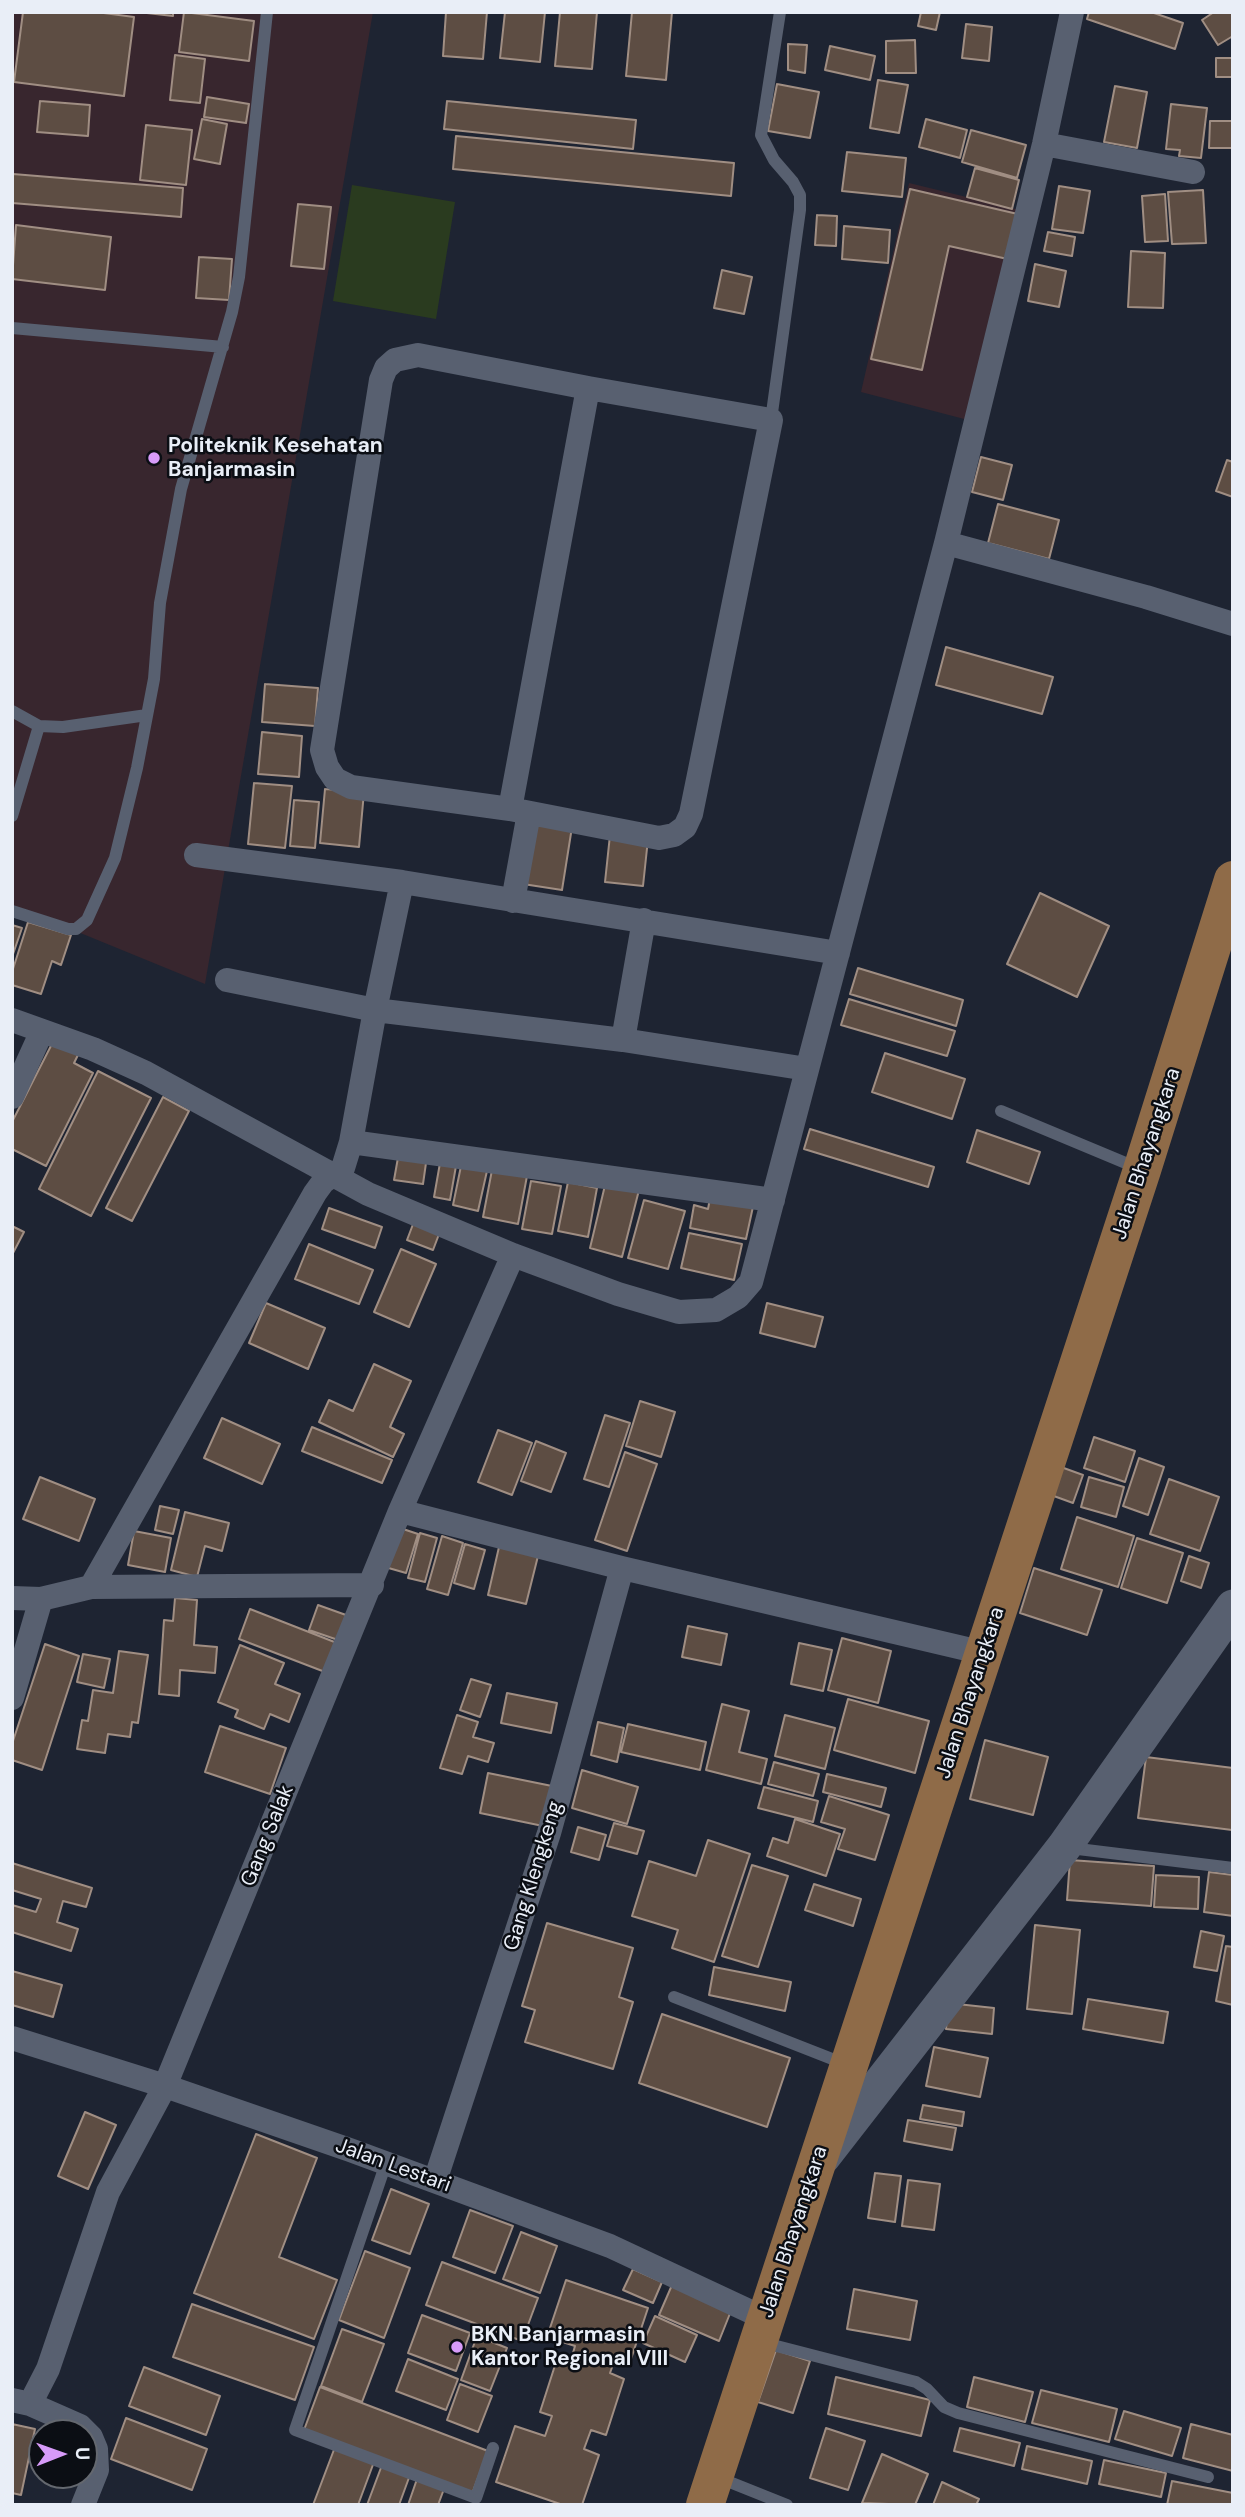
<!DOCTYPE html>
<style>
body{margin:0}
#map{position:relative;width:1245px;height:2517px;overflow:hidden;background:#1e2432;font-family:"DM Sans",sans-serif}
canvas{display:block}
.frame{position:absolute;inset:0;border:14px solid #e9eef7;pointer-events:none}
.north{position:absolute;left:28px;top:2419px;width:70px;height:70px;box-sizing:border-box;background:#0b0e14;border:2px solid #64686f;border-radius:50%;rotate:89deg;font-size:19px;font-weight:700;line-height:28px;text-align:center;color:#e9eef7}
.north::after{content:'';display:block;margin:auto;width:24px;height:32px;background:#d79bf9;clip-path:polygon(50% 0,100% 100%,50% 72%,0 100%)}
</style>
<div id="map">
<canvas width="1245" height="2517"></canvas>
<div class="frame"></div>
<div class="north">U</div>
</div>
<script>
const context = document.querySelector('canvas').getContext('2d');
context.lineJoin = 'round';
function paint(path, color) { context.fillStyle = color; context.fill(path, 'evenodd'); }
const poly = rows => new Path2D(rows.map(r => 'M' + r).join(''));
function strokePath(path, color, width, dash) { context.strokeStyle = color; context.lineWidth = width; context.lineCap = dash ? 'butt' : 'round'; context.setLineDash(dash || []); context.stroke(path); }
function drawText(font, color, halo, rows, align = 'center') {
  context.font = font + ' "DM Sans",sans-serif'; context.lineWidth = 5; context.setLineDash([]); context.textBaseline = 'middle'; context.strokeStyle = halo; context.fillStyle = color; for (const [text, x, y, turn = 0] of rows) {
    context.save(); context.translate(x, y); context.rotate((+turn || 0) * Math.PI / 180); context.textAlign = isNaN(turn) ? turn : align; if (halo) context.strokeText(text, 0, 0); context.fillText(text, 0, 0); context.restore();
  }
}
const education = poly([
 [12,12,373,12,205,984,12,905],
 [909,183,1024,211,968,420,861,392]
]);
const green = poly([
 [352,185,455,202,436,319,333,301]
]);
const building = poly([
 [23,12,96,12,134,17,124,96,14,82,23,12],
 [138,12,173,12,173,16,138,12],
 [184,12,254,21,249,61,179,52,184,12],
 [446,12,487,12,483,59,443,56,446,12],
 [505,12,545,12,540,62,500,58,505,12],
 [560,12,597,12,592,69,555,66,560,12],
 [632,12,672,12,666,80,626,76,632,12],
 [921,12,940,12,936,30,918,26,921,12],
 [1089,12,1151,12,1183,23,1175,49,1087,19,1089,12],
 [1214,12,1233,12,1233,36,1218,45,1202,20,1214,12],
 [966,24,992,27,989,61,962,58,966,24],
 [915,40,916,73,886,73,886,41,915,40],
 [788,44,807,45,805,73,788,70,788,44],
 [830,46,875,56,870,80,825,70,830,46],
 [175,55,205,59,200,103,170,100,175,55],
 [1216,58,1233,58,1233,77,1216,77,1216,58],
 [878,80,908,85,899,133,870,128,878,80],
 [777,84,819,92,810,138,768,131,777,84],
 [1115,86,1147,92,1137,148,1104,142,1115,86],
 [207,97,249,104,246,123,204,117,207,97],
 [40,101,90,105,88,136,37,132,40,101],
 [447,101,636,120,633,149,444,129,447,101],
 [1171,104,1207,108,1201,158,1179,156,1180,150,1166,149,1171,104],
 [202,119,227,124,220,164,194,159,202,119],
 [926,119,967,130,960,158,919,147,926,119],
 [1210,121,1233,121,1233,148,1209,148,1210,121],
 [146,125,192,130,186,185,140,180,146,125],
 [971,130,1026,145,1017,178,962,162,971,130],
 [456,136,734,163,731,196,453,169,456,136],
 [847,152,906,158,902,197,842,191,847,152],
 [975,168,1019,180,1012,209,967,197,975,168],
 [13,174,183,188,181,217,12,203,13,174],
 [1059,186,1090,191,1083,233,1052,229,1059,186],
 [910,189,1022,215,1012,260,949,246,922,370,871,359,910,189],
 [1203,190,1206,243,1172,244,1168,192,1203,190],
 [1165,194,1168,241,1145,242,1142,196,1165,194],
 [298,204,331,207,324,269,291,266,298,204],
 [817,215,837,216,836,246,815,245,817,215],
 [16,225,111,237,105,290,12,279,16,225],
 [844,226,890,230,888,263,842,259,844,226],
 [1048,232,1075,237,1072,256,1044,251,1048,232],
 [1131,251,1165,253,1163,308,1128,307,1131,251],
 [199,257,232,259,229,300,196,298,199,257],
 [1035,264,1066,271,1059,307,1028,301,1035,264],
 [722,270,752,277,744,314,714,308,722,270],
 [981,457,1012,465,1003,500,972,492,981,457],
 [1227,460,1233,462,1233,497,1216,491,1227,460],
 [998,504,1059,520,1049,559,988,543,998,504],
 [946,647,1053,677,1042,714,936,685,946,647],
 [265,684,318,688,315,726,262,722,265,684],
 [262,732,302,736,299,777,258,774,262,732],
 [254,783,292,786,285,848,248,844,254,783],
 [325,789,364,792,359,847,320,843,325,789],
 [294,800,319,802,315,848,290,846,294,800],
 [533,821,572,827,562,890,523,884,533,821],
 [610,835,648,839,643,886,605,882,610,835],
 [1040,893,1109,926,1077,997,1007,964,1040,893],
 [28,922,71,935,61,965,52,961,41,994,12,985,12,972,28,922],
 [12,925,22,928,12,957,12,925],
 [858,968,963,1000,956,1026,850,994,858,968],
 [849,999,955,1031,947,1056,841,1025,849,999],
 [55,1038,80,1051,74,1063,93,1073,46,1166,12,1149,12,1122,55,1038],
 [885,1053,965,1079,952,1119,872,1092,885,1053],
 [98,1071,151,1098,91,1216,39,1189,98,1071],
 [163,1097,189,1111,132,1221,106,1208,163,1097],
 [810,1129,934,1167,928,1187,804,1149,810,1129],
 [977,1130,1040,1152,1029,1184,967,1162,977,1130],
 [399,1152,427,1156,423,1184,394,1180,399,1152],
 [440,1163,456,1166,450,1200,434,1197,440,1163],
 [461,1166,487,1171,478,1211,453,1205,461,1166],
 [492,1170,527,1176,518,1224,483,1217,492,1170],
 [531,1181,561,1186,552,1234,522,1229,531,1181],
 [606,1181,639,1190,622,1257,590,1248,606,1181],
 [568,1182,597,1188,588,1237,558,1231,568,1182],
 [711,1193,754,1202,746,1239,690,1228,694,1205,708,1209,711,1193],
 [644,1200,685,1211,668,1269,628,1258,644,1200],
 [329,1208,382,1227,375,1248,322,1229,329,1208],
 [415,1219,441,1229,433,1250,407,1240,415,1219],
 [12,1226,24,1232,12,1255,12,1226],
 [689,1233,742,1244,734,1280,681,1268,689,1233],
 [309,1244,373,1270,359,1304,295,1279,309,1244],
 [401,1249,436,1264,409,1327,374,1312,401,1249],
 [266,1303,325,1328,308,1369,249,1343,266,1303],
 [767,1303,823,1317,815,1347,760,1333,767,1303],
 [374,1364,411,1381,390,1427,404,1434,393,1457,319,1422,329,1400,353,1411,374,1364],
 [640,1401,675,1412,661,1457,626,1446,640,1401],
 [605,1415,630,1423,609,1487,584,1479,605,1415],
 [222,1418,280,1444,262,1484,204,1458,222,1418],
 [312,1427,392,1460,382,1483,302,1451,312,1427],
 [498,1430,532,1443,512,1495,478,1482,498,1430],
 [1094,1437,1135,1451,1125,1482,1084,1468,1094,1437],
 [536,1441,566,1453,551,1492,521,1481,536,1441],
 [625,1452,657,1464,627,1551,595,1540,625,1452],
 [1139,1458,1164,1467,1148,1515,1123,1506,1139,1458],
 [1061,1467,1083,1475,1073,1503,1051,1495,1061,1467],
 [40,1477,95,1499,79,1541,23,1519,40,1477],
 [1089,1477,1124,1487,1116,1517,1081,1507,1089,1477],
 [1169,1479,1219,1497,1200,1551,1150,1534,1169,1479],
 [160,1506,179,1510,173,1534,155,1530,160,1506],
 [185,1512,229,1523,222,1551,205,1546,197,1577,171,1570,185,1512],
 [1077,1517,1134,1536,1118,1587,1061,1569,1077,1517],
 [397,1527,418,1534,406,1573,385,1567,397,1527],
 [134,1531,171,1538,165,1572,128,1565,134,1531],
 [420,1533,437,1538,425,1582,408,1578,420,1533],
 [442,1536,463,1543,448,1595,427,1589,442,1536],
 [1137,1538,1183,1553,1167,1603,1121,1588,1137,1538],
 [465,1544,485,1550,474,1589,454,1583,465,1544],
 [499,1547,538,1556,526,1604,488,1595,499,1547],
 [1189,1556,1209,1563,1201,1588,1181,1581,1189,1556],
 [1034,1568,1102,1590,1087,1635,1020,1613,1034,1568],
 [175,1598,197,1600,194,1645,217,1647,215,1673,180,1670,179,1696,159,1694,164,1620,173,1621,175,1598],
 [318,1605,346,1615,338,1640,309,1630,318,1605],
 [250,1609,337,1643,325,1672,239,1639,250,1609],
 [688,1626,727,1634,721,1665,682,1657,688,1626],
 [842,1638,891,1651,878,1703,828,1690,842,1638],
 [799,1643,832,1650,823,1691,791,1684,799,1643],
 [45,1644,79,1656,42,1770,12,1760,12,1744,45,1644],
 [240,1645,284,1663,275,1684,300,1694,289,1722,270,1714,264,1729,235,1717,238,1710,218,1702,240,1645],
 [119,1651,148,1655,138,1723,132,1722,130,1737,108,1734,105,1753,77,1749,82,1720,88,1721,93,1690,113,1693,119,1651],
 [83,1654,110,1659,104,1688,77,1682,83,1654],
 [471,1679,491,1685,480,1717,460,1710,471,1679],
 [507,1693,557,1703,551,1733,501,1723,507,1693],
 [848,1699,929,1721,915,1773,834,1750,848,1699],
 [722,1704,749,1711,739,1752,767,1759,761,1784,706,1770,722,1704],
 [457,1715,478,1722,473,1737,494,1743,488,1762,468,1756,462,1774,440,1768,457,1715],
 [785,1715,835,1728,825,1769,775,1756,785,1715],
 [598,1722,624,1728,617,1762,591,1755,598,1722],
 [628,1724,706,1742,700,1770,621,1752,628,1724],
 [220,1726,286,1748,270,1794,205,1772,220,1726],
 [985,1740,1048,1757,1033,1815,970,1799,985,1740],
 [1146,1757,1233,1768,1232,1830,1138,1818,1146,1757],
 [774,1762,819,1774,813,1796,768,1784,774,1762],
 [582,1770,638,1787,627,1824,572,1808,582,1770],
 [488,1773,552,1786,543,1826,480,1813,488,1773],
 [827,1774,886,1788,881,1807,823,1792,827,1774],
 [764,1787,818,1801,813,1822,758,1808,764,1787],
 [829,1796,889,1815,875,1860,838,1849,845,1829,821,1822,829,1796],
 [795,1819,840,1834,826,1876,767,1856,773,1838,788,1843,795,1819],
 [614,1823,644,1831,637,1854,607,1846,614,1823],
 [578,1827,606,1835,599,1860,571,1852,578,1827],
 [708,1840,750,1854,714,1962,672,1948,678,1930,632,1916,649,1861,696,1876,708,1840],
 [1070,1860,1154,1866,1151,1906,1067,1900,1070,1860],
 [12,1863,92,1888,86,1907,63,1901,57,1922,78,1929,71,1951,12,1932,12,1905,36,1912,41,1899,12,1890,12,1863],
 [752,1865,788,1876,758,1967,722,1956,752,1865],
 [1209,1872,1233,1875,1233,1916,1204,1912,1209,1872],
 [1156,1875,1199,1877,1198,1909,1154,1907,1156,1875],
 [814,1884,861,1899,853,1926,805,1910,814,1884],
 [547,1923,633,1948,619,1997,633,2002,613,2069,525,2042,535,2010,522,2006,547,1923],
 [1035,1925,1080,1930,1072,2014,1027,2009,1035,1925],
 [1201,1931,1224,1936,1217,1971,1194,1967,1201,1931],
 [1226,1946,1233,1947,1233,2005,1216,2001,1226,1946],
 [714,1967,791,1982,785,2011,709,1995,714,1967],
 [12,1971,62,1985,53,2017,12,2005,12,1971],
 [1088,1999,1168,2012,1163,2043,1083,2029,1088,1999],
 [948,2003,994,2008,992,2034,946,2029,948,2003],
 [662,2014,790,2058,767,2127,639,2083,662,2014],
 [934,2047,988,2058,980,2097,926,2086,934,2047],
 [923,2105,964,2112,962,2126,920,2119,923,2105],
 [85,2112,116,2125,88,2189,58,2176,85,2112],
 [908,2120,956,2128,952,2150,904,2141,908,2120],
 [256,2134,317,2158,279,2257,337,2280,314,2339,194,2293,256,2134],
 [875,2173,901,2176,895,2222,868,2218,875,2173],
 [908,2180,940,2184,934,2230,902,2226,908,2180],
 [391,2189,429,2204,410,2254,372,2240,391,2189],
 [470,2210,513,2226,495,2273,453,2257,470,2210],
 [521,2232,557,2246,540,2293,503,2279,521,2232],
 [365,2251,410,2268,384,2338,339,2320,365,2251],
 [442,2262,538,2298,522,2341,426,2305,442,2262],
 [633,2269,662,2282,653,2303,623,2290,633,2269],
 [566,2280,648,2308,629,2365,615,2359,610,2373,624,2379,606,2435,591,2430,584,2449,599,2455,582,2505,563,2505,496,2482,515,2426,545,2436,552,2416,540,2412,558,2356,571,2360,575,2346,547,2337,566,2280],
 [672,2285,731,2311,719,2341,659,2315,672,2285],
 [854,2289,917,2301,910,2340,847,2329,854,2289],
 [192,2304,314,2347,295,2400,173,2357,192,2304],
 [422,2315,470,2333,456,2371,408,2353,422,2315],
 [655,2316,697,2335,685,2362,643,2343,655,2316],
 [342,2329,384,2344,362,2402,321,2386,342,2329],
 [477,2336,507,2348,490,2391,461,2380,477,2336],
 [776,2350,810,2361,793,2413,758,2402,776,2350],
 [408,2359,458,2379,446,2410,396,2391,408,2359],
 [144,2367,220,2396,206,2435,129,2406,144,2367],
 [836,2377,930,2400,921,2436,828,2414,836,2377],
 [974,2377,1033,2392,1025,2422,967,2407,974,2377],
 [460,2384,492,2396,478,2432,447,2420,460,2384],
 [320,2387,488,2451,472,2494,304,2430,320,2387],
 [1041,2390,1117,2409,1109,2442,1032,2423,1041,2390],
 [1124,2411,1181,2428,1172,2456,1115,2439,1124,2411],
 [126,2418,207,2449,192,2490,111,2459,126,2418],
 [12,2424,35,2429,21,2495,12,2493,12,2424],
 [1191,2424,1233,2435,1233,2471,1183,2458,1191,2424],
 [826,2428,865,2441,848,2490,810,2478,826,2428],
 [960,2428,1020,2443,1014,2466,954,2451,960,2428],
 [1027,2446,1092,2461,1087,2484,1022,2469,1027,2446],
 [335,2447,374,2462,358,2505,313,2505,335,2447],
 [882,2454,928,2474,915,2505,862,2503,882,2454],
 [1104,2460,1166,2473,1161,2497,1099,2484,1104,2460],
 [382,2465,410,2475,399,2505,367,2505,382,2465],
 [417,2479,444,2489,438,2505,408,2505,417,2479],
 [1172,2481,1233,2493,1233,2505,1167,2505,1172,2481],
 [942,2482,979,2499,976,2505,933,2505,942,2482]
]);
const lane = poly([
 [12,328,223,347],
 [771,420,800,210,800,195,793,182,774,160,761,135,780,12],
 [12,711,39,726,63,727,147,715],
 [12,816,39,726],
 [12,911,68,929,76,929,87,920,115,858,137,768,154,679,160,603,181,489,232,312,239,277,267,12],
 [1001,1111,1140,1169],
 [1070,1848,1233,1868],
 [674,1997,845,2064],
 [386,2163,295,2430,476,2498,493,2448],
 [761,2342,916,2382,927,2389,944,2407,958,2413,1208,2477],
 [717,2477,787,2505]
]);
const street = poly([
 [1044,144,1193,172],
 [588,388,771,420,691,814,685,827,674,835,659,838,510,809,588,388],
 [946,543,1146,597,1233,624],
 [510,809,351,787,335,779,327,767,322,750,381,380,386,368,395,360,418,355,588,388],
 [196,855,402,882,838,953],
 [513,901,529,813],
 [227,980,375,1010,623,1040,807,1069],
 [12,1020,93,1049,146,1073,368,1194,513,1255,618,1294,679,1312,716,1310,738,1297,751,1282,946,543,1044,144,1072,12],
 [623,1040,644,920],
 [12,1097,42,1031],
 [351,1142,773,1200],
 [400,1511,622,1568,984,1653],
 [91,1587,315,1193,323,1182,343,1168,351,1142,375,1010,402,882],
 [12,1598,41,1599,91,1587,372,1585],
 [12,1698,41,1599],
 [12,2038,165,2086,350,2150,610,2246,764,2318],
 [435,2181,549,1833,622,1568],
 [12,2400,30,2404,48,2369,108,2192,165,2086,400,1511,513,1255],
 [30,2404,80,2426,91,2437,96,2449,97,2470,83,2505]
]);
const secondary = poly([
 [823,2157,1064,1847,1233,1607]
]);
const primary = poly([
 [705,2505,1142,1170,1233,880]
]);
const markers = [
 [154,458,7,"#d79bf9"],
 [457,2347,7,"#d79bf9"]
];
const poiNames = [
 ["Politeknik Kesehatan",168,446],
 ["Banjarmasin",168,470],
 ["BKN Banjarmasin",471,2335],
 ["Kantor Regional VIII",471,2359]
];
const streetNames = [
 ["Jalan Bhayangkara",1147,1154,-72],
 ["Jalan Bhayangkara",971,1693,-72],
 ["Gang Salak",268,1836,-68],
 ["Gang Klengkeng",534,1876,-73],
 ["Jalan Lestari",393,2166,20],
 ["Jalan Bhayangkara",794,2232,-72]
];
paint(education, '#38262e');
paint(green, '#2a3b1f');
paint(building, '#5d4d43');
strokePath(building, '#a08e83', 2);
strokePath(lane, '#586070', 12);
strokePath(street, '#586070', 24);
strokePath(secondary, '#586070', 35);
strokePath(primary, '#8f6b48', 38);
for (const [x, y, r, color] of markers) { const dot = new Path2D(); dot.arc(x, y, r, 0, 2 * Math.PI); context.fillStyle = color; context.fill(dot); strokePath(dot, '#0b0e14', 2.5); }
drawText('bold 21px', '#e9eef7', '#0b0e14', poiNames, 'left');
drawText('21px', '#e9eef7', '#0b0e14', streetNames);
</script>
